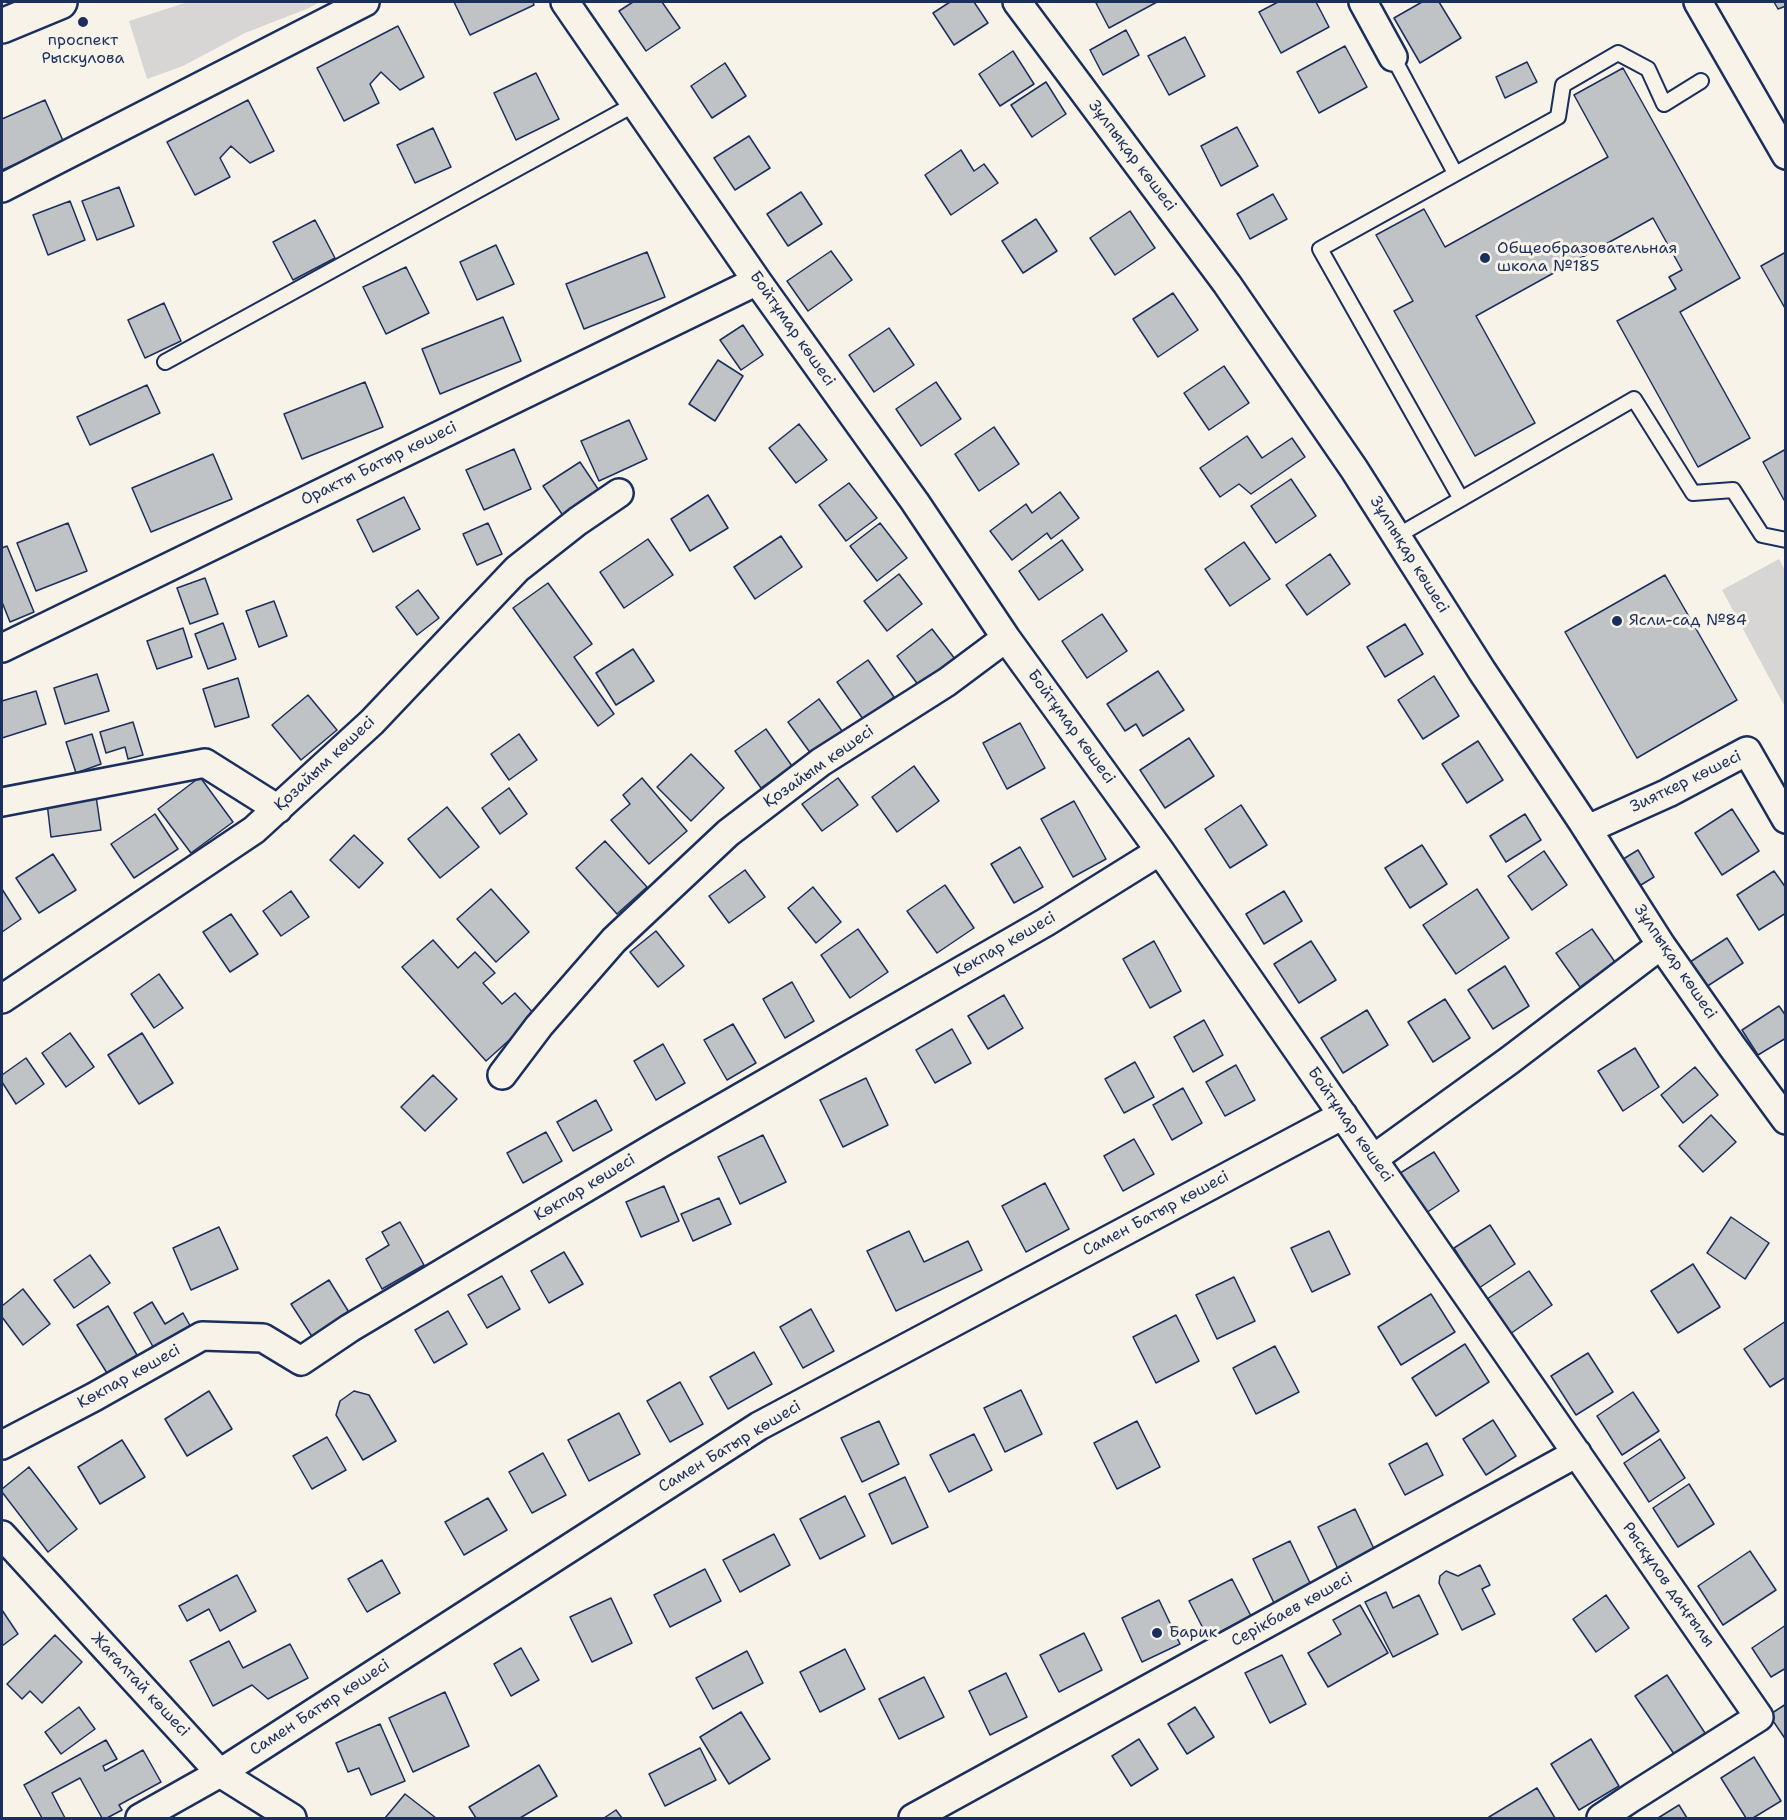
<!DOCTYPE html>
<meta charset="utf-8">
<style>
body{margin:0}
#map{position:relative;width:1787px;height:1820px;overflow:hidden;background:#f7f3e8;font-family:"Shantell Sans",sans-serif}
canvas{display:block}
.frame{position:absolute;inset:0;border:3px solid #1b2f5e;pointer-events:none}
</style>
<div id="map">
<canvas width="1787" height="1820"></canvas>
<div class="frame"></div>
</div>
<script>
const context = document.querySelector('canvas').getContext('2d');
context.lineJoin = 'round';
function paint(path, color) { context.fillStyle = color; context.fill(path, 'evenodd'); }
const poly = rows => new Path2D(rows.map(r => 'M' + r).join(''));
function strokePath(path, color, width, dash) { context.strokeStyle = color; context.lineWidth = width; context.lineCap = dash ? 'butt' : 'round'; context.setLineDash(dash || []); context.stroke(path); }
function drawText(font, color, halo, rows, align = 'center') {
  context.font = font + ' "Shantell Sans",sans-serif'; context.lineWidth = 6; context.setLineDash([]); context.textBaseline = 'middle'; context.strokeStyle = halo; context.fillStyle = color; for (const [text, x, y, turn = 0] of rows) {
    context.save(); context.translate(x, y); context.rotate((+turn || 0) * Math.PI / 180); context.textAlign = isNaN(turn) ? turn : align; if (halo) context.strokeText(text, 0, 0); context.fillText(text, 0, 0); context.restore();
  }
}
const green = poly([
 [188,2,320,2,309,8,245,33,183,66,147,79,129,21],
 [1779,559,1786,572,1785,707,1722,590]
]);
const building = poly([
 [454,2,533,2,534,5,470,35,454,2],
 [633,2,662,2,680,28,646,51,619,11,633,2],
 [950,2,974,2,988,23,954,45,933,13,950,2],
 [1099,2,1157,2,1109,28,1096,3,1099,2],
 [1278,2,1316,2,1329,27,1281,53,1259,12,1278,2],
 [1422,2,1439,2,1461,38,1420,63,1394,18,1422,2],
 [1774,2,1786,2,1786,6,1778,9,1774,2],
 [398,26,424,77,400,90,381,72,370,84,379,103,344,121,317,68,398,26],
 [1126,30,1139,55,1103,75,1090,50,1126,30],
 [1185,37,1205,76,1169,95,1148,56,1185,37],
 [1345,46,1367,87,1319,113,1297,72,1345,46],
 [1013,51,1034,84,1000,106,979,74,1013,51],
 [1527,62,1537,82,1505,98,1496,77,1527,62],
 [725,63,746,96,712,118,691,86,725,63],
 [1623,68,1740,278,1680,312,1750,438,1698,467,1617,321,1676,289,1669,277,1682,270,1653,218,1476,316,1535,423,1475,456,1394,311,1413,301,1376,235,1424,209,1445,247,1608,157,1574,95,1623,68],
 [536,73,559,119,516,140,494,93,536,73],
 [1046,82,1066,114,1032,137,1011,105,1046,82],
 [45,100,64,143,2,170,2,119,45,100],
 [248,100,274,151,250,163,231,146,220,158,230,177,195,195,167,142,248,100],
 [1237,127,1258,166,1221,186,1201,146,1237,127],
 [433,128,451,167,415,183,397,145,433,128],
 [749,136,770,168,735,190,714,158,749,136],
 [961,150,974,171,984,164,998,183,951,215,925,175,961,150],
 [119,187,134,226,97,240,82,201,119,187],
 [801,192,822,224,788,246,767,214,801,192],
 [1273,194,1287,219,1250,239,1237,214,1273,194],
 [70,201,85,240,48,255,33,215,70,201],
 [1130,211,1155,248,1115,275,1090,238,1130,211],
 [1036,219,1057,251,1023,273,1002,241,1036,219],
 [315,220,335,258,293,280,273,242,315,220],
 [496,245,514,284,477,300,460,262,496,245],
 [831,251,852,280,808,311,787,281,831,251],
 [647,252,665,297,584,329,566,284,647,252],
 [1786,252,1786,310,1761,266,1786,252],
 [406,267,429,313,386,334,363,287,406,267],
 [1173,293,1198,330,1158,357,1133,319,1173,293],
 [164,303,181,341,145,358,128,320,164,303],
 [503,317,521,361,440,394,422,349,503,317],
 [743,325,763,355,741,370,720,340,743,325],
 [889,328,914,365,874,392,849,355,889,328],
 [718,360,743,376,715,421,689,404,718,360],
 [1224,366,1249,403,1209,430,1184,393,1224,366],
 [365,382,383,427,302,459,284,414,365,382],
 [936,382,961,419,921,446,896,409,936,382],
 [147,385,160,413,90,445,77,417,147,385],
 [629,420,647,459,599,481,581,441,629,420],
 [799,424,827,460,796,483,769,448,799,424],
 [994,427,1019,464,979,491,955,454,994,427],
 [1247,436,1262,458,1292,438,1305,457,1251,494,1239,484,1220,497,1200,468,1247,436],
 [514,449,531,489,484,510,466,470,514,449],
 [1786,449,1786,500,1784,500,1763,462,1786,449],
 [213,454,232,499,151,532,132,488,213,454],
 [580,462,602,495,566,520,543,486,580,462],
 [1291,479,1316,516,1276,543,1251,506,1291,479],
 [849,483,877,518,846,541,819,505,849,483],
 [1060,492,1079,518,1051,539,1047,533,1012,560,990,531,1026,504,1032,513,1060,492],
 [708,495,728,528,690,551,671,519,708,495],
 [404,497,420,529,373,552,357,520,404,497],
 [68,523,87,571,36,591,17,543,68,523],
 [488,523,502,554,477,565,463,534,488,523],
 [880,523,907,558,877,581,850,546,880,523],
 [781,536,802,567,755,599,734,567,781,536],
 [648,539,673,575,624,608,600,572,648,539],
 [1062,540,1083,570,1039,600,1019,571,1062,540],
 [1244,542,1270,579,1230,606,1205,569,1244,542],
 [7,546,34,612,10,622,2,602,2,548,7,546],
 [1330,554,1350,584,1307,615,1286,585,1330,554],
 [899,574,922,604,887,631,864,601,899,574],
 [1665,575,1737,700,1637,758,1565,632,1665,575],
 [205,578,218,614,190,624,177,588,205,578],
 [548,583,592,644,574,657,614,714,598,726,513,608,548,583],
 [418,590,439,618,417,635,396,607,418,590],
 [274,601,287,636,259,647,246,611,274,601],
 [1102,614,1127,651,1087,678,1062,641,1102,614],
 [223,623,236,659,208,669,195,634,223,623],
 [1405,624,1423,654,1385,677,1367,647,1405,624],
 [183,628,192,657,157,669,147,641,183,628],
 [932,629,955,659,919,686,897,656,932,629],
 [633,649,654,681,616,705,596,673,633,649],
 [868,660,894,697,863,719,837,682,868,660],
 [1158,671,1184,710,1143,736,1136,724,1125,731,1107,704,1158,671],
 [97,674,109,711,65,724,54,688,97,674],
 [1434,676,1459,716,1423,739,1398,700,1434,676],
 [238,678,249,717,215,727,203,689,238,678],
 [36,691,46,724,2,738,2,701,36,691],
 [308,695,337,730,301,760,272,725,308,695],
 [819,699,845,735,814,758,788,722,819,699],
 [133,722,143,755,128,759,125,747,106,753,100,732,133,722],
 [1020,723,1045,768,1007,789,983,743,1020,723],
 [766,729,792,766,761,788,735,751,766,729],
 [92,734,101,764,76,773,66,742,92,734],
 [519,734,537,760,509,780,491,754,519,734],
 [1189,738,1214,776,1165,808,1140,770,1189,738],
 [1478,741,1503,780,1467,803,1442,764,1478,741],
 [691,754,724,788,691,821,657,787,691,754],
 [914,766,939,801,897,832,872,797,914,766],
 [200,777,233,822,191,853,158,809,200,777],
 [642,778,687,831,649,864,611,820,630,804,623,795,642,778],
 [838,778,858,805,822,831,802,804,838,778],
 [509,788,527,814,500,834,482,808,509,788],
 [96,796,101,830,51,837,47,803,96,796],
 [1074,801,1106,859,1073,877,1041,819,1074,801],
 [1241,805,1267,845,1230,868,1205,829,1241,805],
 [447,807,479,847,440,878,408,839,447,807],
 [1732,809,1759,851,1722,875,1695,833,1732,809],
 [155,814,178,849,134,878,111,844,155,814],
 [1525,814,1541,840,1506,862,1490,836,1525,814],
 [354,835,383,863,359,888,330,860,354,835],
 [605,841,647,887,617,914,576,868,605,841],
 [1422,845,1447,884,1410,908,1385,868,1422,845],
 [1020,847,1043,887,1014,903,991,864,1020,847],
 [1638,850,1654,877,1636,888,1620,861,1638,850],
 [1544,851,1567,885,1532,910,1508,876,1544,851],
 [53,854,76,890,39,913,16,878,53,854],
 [745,870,765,897,729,923,709,896,745,870],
 [1774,871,1786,888,1786,913,1759,930,1737,895,1774,871],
 [945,885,974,928,937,953,907,911,945,885],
 [813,887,841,922,816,943,788,908,813,887],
 [2,889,21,919,2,932,2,889],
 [491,889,529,932,496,962,457,919,491,889],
 [1477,889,1509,938,1456,974,1423,925,1477,889],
 [291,891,309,917,281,936,263,911,291,891],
 [1284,891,1302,921,1264,944,1246,914,1284,891],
 [231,914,258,954,230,972,203,932,231,914],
 [858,929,888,972,850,998,821,955,858,929],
 [1592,929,1615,962,1580,987,1556,953,1592,929],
 [656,931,684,966,658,987,630,952,656,931],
 [1727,938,1743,963,1706,987,1690,962,1727,938],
 [433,940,458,968,475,952,495,973,483,983,502,1004,515,993,536,1016,486,1061,402,967,433,940],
 [1154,941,1181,991,1150,1008,1123,959,1154,941],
 [1311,941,1336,980,1299,1003,1274,964,1311,941],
 [1505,966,1529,1006,1493,1029,1468,990,1505,966],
 [159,974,183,1008,154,1028,131,994,159,974],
 [792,982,814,1021,785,1038,763,999,792,982],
 [1004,995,1023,1028,988,1049,968,1016,1004,995],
 [1445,999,1470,1038,1433,1062,1408,1022,1445,999],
 [1779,1006,1786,1016,1786,1038,1758,1055,1742,1030,1779,1006],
 [1367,1010,1388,1045,1343,1073,1321,1038,1367,1010],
 [1204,1020,1223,1055,1193,1072,1174,1037,1204,1020],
 [733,1024,756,1063,727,1080,704,1040,733,1024],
 [952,1029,971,1063,935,1083,916,1050,952,1029],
 [70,1033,94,1067,66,1087,42,1053,70,1033],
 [142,1033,173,1083,139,1104,108,1055,142,1033],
 [663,1044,685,1083,656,1100,634,1061,663,1044],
 [1635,1048,1659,1087,1623,1111,1598,1071,1635,1048],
 [26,1058,44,1084,16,1104,2,1082,2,1075,26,1058],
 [1135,1062,1154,1097,1124,1113,1105,1079,1135,1062],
 [1236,1065,1255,1100,1225,1116,1206,1082,1236,1065],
 [1695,1067,1718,1095,1683,1123,1661,1095,1695,1067],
 [433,1075,457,1099,425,1131,401,1107,433,1075],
 [866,1078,888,1125,843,1147,820,1100,866,1078],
 [1183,1088,1202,1123,1172,1140,1153,1105,1183,1088],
 [596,1100,612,1130,573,1151,557,1122,596,1100],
 [1711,1115,1736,1142,1703,1172,1679,1146,1711,1115],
 [546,1132,562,1161,523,1183,507,1153,546,1132],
 [763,1135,786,1182,740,1204,718,1157,763,1135],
 [1134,1139,1154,1174,1123,1191,1104,1156,1134,1139],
 [1434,1152,1459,1191,1423,1215,1397,1175,1434,1152],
 [1045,1183,1069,1229,1026,1252,1002,1206,1045,1183],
 [664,1186,679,1221,641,1237,626,1202,664,1186],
 [719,1198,731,1224,693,1241,681,1214,719,1198],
 [1731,1217,1769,1243,1745,1279,1707,1253,1731,1217],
 [400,1222,424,1265,382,1289,366,1259,389,1245,382,1232,400,1222],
 [1490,1225,1515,1264,1479,1288,1454,1248,1490,1225],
 [219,1227,238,1269,191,1290,173,1248,219,1227],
 [909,1231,924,1262,968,1241,982,1270,896,1311,867,1251,909,1231],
 [1329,1231,1350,1274,1312,1292,1291,1248,1329,1231],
 [564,1252,583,1284,549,1303,531,1271,564,1252],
 [90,1255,110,1283,74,1308,54,1280,90,1255],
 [1693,1264,1720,1307,1678,1333,1651,1291,1693,1264],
 [1529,1271,1552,1305,1510,1334,1487,1299,1529,1271],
 [502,1276,520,1309,487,1328,468,1295,502,1276],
 [1234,1277,1255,1321,1217,1339,1196,1295,1234,1277],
 [329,1280,350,1314,313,1338,291,1304,329,1280],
 [23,1289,50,1324,23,1345,2,1317,2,1306,23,1289],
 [1431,1294,1455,1332,1401,1365,1378,1327,1431,1294],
 [152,1302,165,1324,183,1313,193,1331,156,1352,134,1313,152,1302],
 [108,1306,137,1355,107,1373,77,1325,108,1306],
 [811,1309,834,1351,803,1368,780,1327,811,1309],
 [448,1311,467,1344,434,1363,415,1330,448,1311],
 [1176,1315,1199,1361,1156,1383,1133,1337,1176,1315],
 [1786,1321,1786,1377,1770,1387,1744,1349,1786,1321],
 [1465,1344,1489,1382,1436,1416,1412,1378,1465,1344],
 [1275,1346,1299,1392,1256,1414,1233,1368,1275,1346],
 [754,1352,772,1384,728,1409,710,1377,754,1352],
 [1588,1353,1613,1392,1576,1415,1551,1376,1588,1353],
 [680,1382,703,1424,670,1442,647,1401,680,1382],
 [1021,1390,1042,1434,1005,1452,984,1408,1021,1390],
 [209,1391,232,1429,187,1456,165,1419,209,1391],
 [354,1391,369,1395,396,1441,363,1460,336,1415,340,1401,354,1391],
 [1633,1392,1659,1431,1622,1455,1597,1416,1633,1392],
 [619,1413,640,1454,589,1481,568,1440,619,1413],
 [1493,1420,1516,1456,1486,1475,1463,1439,1493,1420],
 [879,1421,899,1464,862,1482,841,1438,879,1421],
 [1137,1421,1160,1467,1117,1489,1094,1443,1137,1421],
 [974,1434,992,1470,949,1492,930,1455,974,1434],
 [327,1437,346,1470,312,1489,293,1456,327,1437],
 [1660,1439,1685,1478,1649,1502,1624,1463,1660,1439],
 [122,1440,145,1477,100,1504,78,1467,122,1440],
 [1427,1443,1443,1475,1405,1495,1389,1464,1427,1443],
 [543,1453,566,1495,532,1513,509,1472,543,1453],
 [29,1467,77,1529,48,1552,2,1492,2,1489,29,1467],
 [905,1477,928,1527,892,1544,869,1494,905,1477],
 [1689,1484,1714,1524,1678,1547,1653,1508,1689,1484],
 [845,1496,865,1536,820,1559,800,1519,845,1496],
 [488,1498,507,1530,464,1555,445,1522,488,1498],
 [1355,1509,1376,1553,1339,1571,1318,1527,1355,1509],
 [774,1534,790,1565,740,1592,723,1560,774,1534],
 [1290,1541,1311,1585,1274,1603,1253,1559,1290,1541],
 [1750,1551,1776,1590,1723,1625,1698,1586,1750,1551],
 [382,1560,400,1593,367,1612,348,1579,382,1560],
 [1480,1565,1490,1585,1482,1589,1495,1614,1462,1630,1439,1583,1440,1576,1446,1571,1458,1576,1480,1565],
 [705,1569,721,1601,670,1627,654,1595,705,1569],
 [237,1575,256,1611,220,1631,209,1609,187,1621,179,1606,237,1575],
 [1232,1579,1251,1616,1208,1638,1189,1601,1232,1579],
 [1386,1592,1393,1608,1419,1595,1438,1634,1393,1657,1365,1602,1386,1592],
 [1606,1595,1629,1628,1596,1652,1573,1619,1606,1595],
 [611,1598,632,1643,592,1662,570,1617,611,1598],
 [1159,1600,1180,1644,1142,1662,1122,1618,1159,1600],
 [1360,1605,1388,1653,1328,1687,1308,1653,1341,1634,1333,1620,1360,1605],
 [2,1610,18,1634,2,1646,2,1610],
 [1786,1625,1786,1668,1771,1677,1752,1648,1786,1625],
 [1084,1633,1102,1670,1059,1692,1040,1655,1084,1633],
 [55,1635,82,1662,42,1703,30,1691,22,1699,7,1684,55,1635],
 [229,1641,243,1668,290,1644,308,1678,268,1699,252,1685,213,1706,190,1661,229,1641],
 [521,1648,539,1680,511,1696,494,1664,521,1648],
 [845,1649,865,1689,820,1712,800,1672,845,1649],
 [747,1651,763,1683,713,1709,696,1678,747,1651],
 [1282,1655,1306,1704,1270,1723,1245,1673,1282,1655],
 [1006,1673,1027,1717,990,1735,969,1691,1006,1673],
 [1667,1675,1705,1733,1674,1754,1635,1696,1667,1675],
 [924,1677,944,1717,899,1739,879,1699,924,1677],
 [445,1692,469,1746,413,1772,389,1718,445,1692],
 [1786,1704,1786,1740,1769,1715,1786,1704],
 [79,1707,95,1729,61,1754,45,1732,79,1707],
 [1195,1707,1214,1737,1187,1754,1168,1724,1195,1707],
 [741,1712,770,1759,729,1784,700,1737,741,1712],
 [380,1724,405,1781,371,1795,359,1768,348,1772,336,1743,380,1724],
 [1139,1739,1158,1769,1131,1786,1112,1756,1139,1739],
 [1591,1739,1619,1786,1579,1810,1551,1764,1591,1739],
 [106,1740,117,1759,103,1766,105,1771,143,1750,161,1782,119,1805,122,1810,107,1818,102,1818,80,1778,52,1793,65,1818,42,1818,24,1785,106,1740],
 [700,1748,716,1780,665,1806,649,1774,700,1748],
 [1754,1757,1781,1801,1753,1818,1746,1818,1721,1778,1754,1757],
 [539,1765,557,1796,520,1818,476,1818,469,1807,539,1765],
 [1537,1788,1555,1818,1489,1818,1489,1817,1537,1788],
 [405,1794,436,1818,385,1818,405,1794],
 [1679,1805,1687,1818,1658,1818,1679,1805],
 [616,1810,622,1818,604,1818,616,1810]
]);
const service = poly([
 [1393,57,1455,173],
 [165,362,635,104],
 [1461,499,1320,249,1558,117,1563,85,1618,53,1648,69,1664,104,1701,81],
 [1397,536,1634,399,1693,493,1733,490,1762,535,1786,540]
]);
const minor = poly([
 [565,2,757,281,915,502,1006,638,1160,851,1759,1717,1631,1798,1601,1818],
 [1017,2,1227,284,1354,469,1482,671,1582,821,1661,945,1731,1045,1786,1120],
 [1363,2,1393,57],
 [1698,2,1786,155],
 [2,188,365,2],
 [2,648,757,281],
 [2,802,205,763,278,809],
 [1588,829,1668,793,1747,751,1786,819],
 [2,999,254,830,372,722,517,569,578,521,619,493],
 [502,1075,539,1026,614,940,728,833,821,762,947,682,1006,638],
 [1373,1159,1510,1060,1661,945],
 [2,1445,94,1397,202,1336,263,1338,301,1361,350,1328,486,1247,663,1142,1046,922,1160,851],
 [2,1535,220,1773,292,1818],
 [140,1818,220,1773,759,1426,1343,1115],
 [913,1818,1577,1453]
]);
const secondary = poly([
 [2,26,60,2]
]);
const markers = [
 [83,22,6,"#1b2f5e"],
 [1485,258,6,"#1b2f5e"],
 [1617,621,6,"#1b2f5e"],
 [1157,1633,6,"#1b2f5e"]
];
const poiNames = [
 ["проспект",83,41,"center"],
 ["Рыскулова",83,59,"center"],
 ["Общеобразовательная",1497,249],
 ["школа №185",1497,267],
 ["Ясли-сад №84",1629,621],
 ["Барик",1169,1633]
];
const streetNames = [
 ["Зұлпықар көшесі",1132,156,53],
 ["Бойтұмар көшесі",792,329,55],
 ["Оракты Батыр көшесі",379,464,-26],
 ["Зұлпықар көшесі",1409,555,58],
 ["Бойтұмар көшесі",1071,727,54],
 ["Қозайым көшесі",325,764,-43],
 ["Қозайым көшесі",819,767,-35],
 ["Зияткер көшесі",1686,782,-26],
 ["Көкпар көшесі",1005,945,-30],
 ["Зұлпықар көшесі",1675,962,56],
 ["Бойтұмар көшесі",1350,1125,55],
 ["Көкпар көшесі",585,1188,-31],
 ["Самен Батыр көшесі",1156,1214,-28],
 ["Көкпар көшесі",129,1377,-29],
 ["Самен Батыр көшесі",730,1447,-31],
 ["Рысқұлов даңғылы",1668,1585,55],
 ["Серікбаев көшесі",1292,1610,-29],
 ["Жағалтай көшесі",140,1685,47],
 ["Самен Батыр көшесі",320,1708,-33]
];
paint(green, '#d7d6d4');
paint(building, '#c0c3c5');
strokePath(building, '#1b2f5e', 1.5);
strokePath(service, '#1b2f5e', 18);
strokePath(minor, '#1b2f5e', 32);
strokePath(secondary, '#1b2f5e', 38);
strokePath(service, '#f7f3e8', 14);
strokePath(minor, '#f7f3e8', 27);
strokePath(secondary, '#f7f3e8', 33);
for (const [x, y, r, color] of markers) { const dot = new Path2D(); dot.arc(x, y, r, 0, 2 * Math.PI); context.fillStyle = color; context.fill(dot); strokePath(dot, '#f7f3e8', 2); }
drawText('16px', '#1b2f5e', '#f7f3e8', poiNames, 'left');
drawText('16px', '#1b2f5e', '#f7f3e8', streetNames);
</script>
